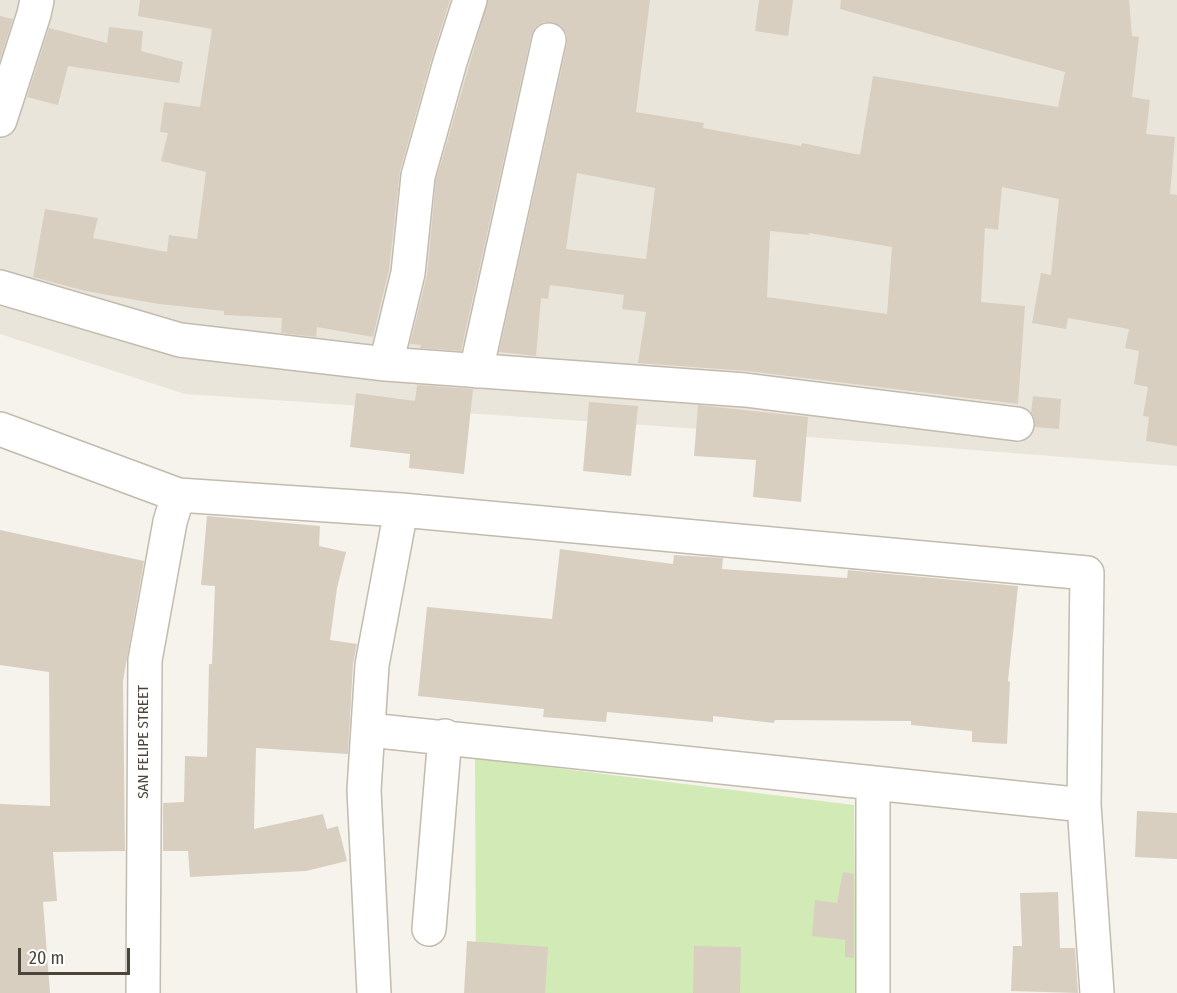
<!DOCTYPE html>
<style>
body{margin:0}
#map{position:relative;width:1177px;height:993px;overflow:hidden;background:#f6f3ec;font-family:"Fira Sans Condensed",sans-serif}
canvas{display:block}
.scale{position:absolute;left:18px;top:948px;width:112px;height:27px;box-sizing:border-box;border:3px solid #4b4439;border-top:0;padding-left:8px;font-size:18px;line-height:21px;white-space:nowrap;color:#4b4439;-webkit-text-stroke:4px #fff;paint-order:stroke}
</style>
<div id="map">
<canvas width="1177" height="993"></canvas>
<div class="scale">20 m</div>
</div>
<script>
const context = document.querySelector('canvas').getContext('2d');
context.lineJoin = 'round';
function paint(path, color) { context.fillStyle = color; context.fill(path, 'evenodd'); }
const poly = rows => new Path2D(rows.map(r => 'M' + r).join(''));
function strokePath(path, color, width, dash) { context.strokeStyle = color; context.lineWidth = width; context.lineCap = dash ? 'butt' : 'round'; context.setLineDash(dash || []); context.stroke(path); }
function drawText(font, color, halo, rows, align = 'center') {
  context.font = font + ' "Fira Sans Condensed",sans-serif'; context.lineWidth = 5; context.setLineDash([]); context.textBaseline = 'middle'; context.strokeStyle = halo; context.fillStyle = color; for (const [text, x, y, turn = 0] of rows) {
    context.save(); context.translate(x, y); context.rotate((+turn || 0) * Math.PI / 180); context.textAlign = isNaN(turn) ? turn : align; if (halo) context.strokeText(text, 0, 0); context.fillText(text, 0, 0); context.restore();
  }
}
const residential = poly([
 [0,0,1177,0,1177,466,745,432,185,394,0,334]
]);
const green = poly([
 [475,758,854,805,856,993,476,993]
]);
const building = poly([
 [140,0,450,0,432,57,400,171,389,270,373,337,317,327,316,337,281,333,282,318,224,315,224,311,159,304,85,291,33,277,45,209,98,218,93,238,167,252,169,235,197,239,206,172,161,161,168,133,160,132,164,102,200,107,212,29,138,16],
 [488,0,650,0,636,112,704,123,703,128,801,146,802,143,860,155,873,76,1058,107,1065,72,840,9,841,0,1129,0,1132,36,1139,37,1132,97,1150,100,1146,134,1175,137,1170,194,1177,195,1177,446,1146,441,1149,417,1143,416,1148,387,1134,384,1139,351,1125,348,1129,329,1068,318,1066,329,1032,323,1041,273,1051,275,1059,199,1002,187,998,230,985,228,981,302,1025,306,1018,404,747,371,638,363,646,312,622,309,624,295,550,285,548,299,541,298,536,356,499,352,567,44,567,35,562,27,552,22,544,22,536,27,531,36,461,351,420,348,421,345,410,344,427,275,436,180],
 [577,173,655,188,646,259,566,249],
 [770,231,809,235,809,233,892,247,887,314,767,297],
 [759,0,793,0,788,36,755,31],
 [0,16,13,19,0,59],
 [109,27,143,31,141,51,183,62,179,83,68,66,58,105,27,97,49,28,107,43],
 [417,385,473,389,464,474,409,468,410,454,350,447,356,393,415,401],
 [1033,396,1061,399,1059,429,1035,427,1034,417,1031,413],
 [589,402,638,406,631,476,583,471],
 [698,405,808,417,801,502,753,497,756,460,694,456],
 [207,516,320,526,319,546,346,552,337,588,330,640,357,644,353,664,348,754,256,748,254,829,323,814,327,829,338,826,347,861,306,871,190,877,188,851,163,851,163,803,184,802,185,756,207,757,209,664,212,664,215,586,201,585],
 [0,530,144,561,123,681,125,851,53,852,57,901,43,902,50,993,0,993,0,804,50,806,49,672,0,665],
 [560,549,673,564,674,555,723,558,722,569,847,578,848,570,1018,586,1008,681,1010,682,1007,744,972,742,972,731,911,725,911,721,775,720,774,723,713,716,713,722,607,712,606,722,543,717,544,709,418,696,427,607,552,619],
 [1137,811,1177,813,1177,859,1135,857],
 [843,872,854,874,854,958,845,957,845,940,812,936,815,900,837,903],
 [1058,892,1060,948,1075,948,1078,993,1011,991,1013,946,1022,946,1020,893],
 [467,941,548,947,545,993,464,993],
 [694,946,741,947,740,993,693,993]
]);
const minor = poly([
 [0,120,34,14,37,0],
 [0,287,180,340,386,364,745,390,1017,424],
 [386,364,408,273,418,176,450,62,470,0],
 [476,371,549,40],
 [0,429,178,495,401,510,1087,573,1084,805,1097,993],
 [369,730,1084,805],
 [873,784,873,993],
 [429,929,445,736],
 [143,993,145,660,170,522,178,495],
 [374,993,364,790,372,665,401,510]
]);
const streetNames = [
 ["SAN FELIPE STREET",144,742,-90]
];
paint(residential, '#eae5da');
paint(green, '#d2eab5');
paint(building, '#d8cfc1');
strokePath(minor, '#c2bbae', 36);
strokePath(minor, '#fff', 33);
drawText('15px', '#4b4439', '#fff', streetNames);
</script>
